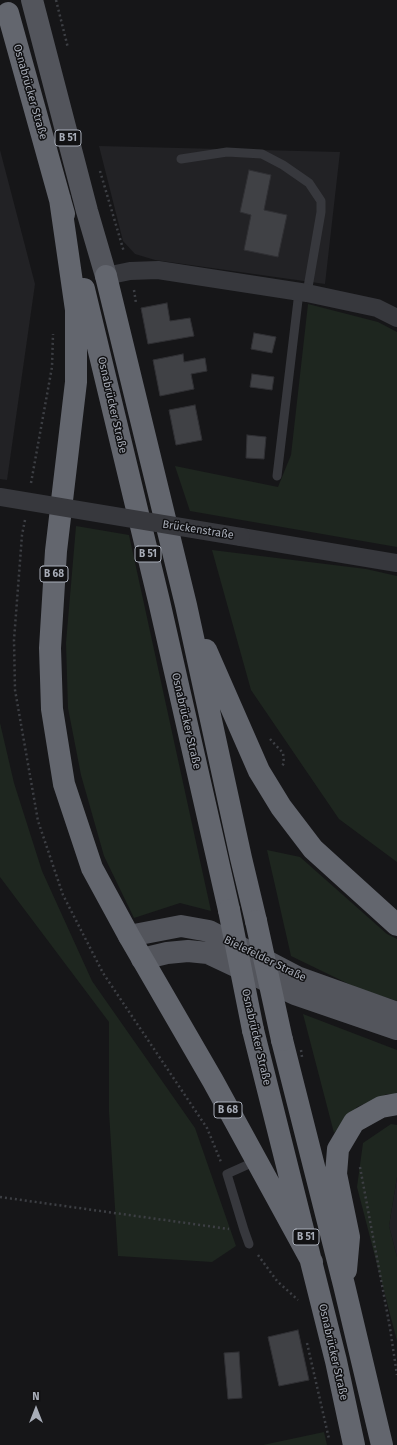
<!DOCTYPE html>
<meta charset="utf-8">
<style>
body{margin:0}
#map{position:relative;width:397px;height:1445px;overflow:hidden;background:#161618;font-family:"Fira Sans",sans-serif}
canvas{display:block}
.north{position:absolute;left:16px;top:1389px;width:40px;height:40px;-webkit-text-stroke:3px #111113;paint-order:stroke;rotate:0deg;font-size:11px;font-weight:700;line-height:16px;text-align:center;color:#a8adb8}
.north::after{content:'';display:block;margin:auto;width:14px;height:18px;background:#a8adb8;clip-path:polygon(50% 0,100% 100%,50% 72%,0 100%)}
</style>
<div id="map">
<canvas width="397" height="1445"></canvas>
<div class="north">N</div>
</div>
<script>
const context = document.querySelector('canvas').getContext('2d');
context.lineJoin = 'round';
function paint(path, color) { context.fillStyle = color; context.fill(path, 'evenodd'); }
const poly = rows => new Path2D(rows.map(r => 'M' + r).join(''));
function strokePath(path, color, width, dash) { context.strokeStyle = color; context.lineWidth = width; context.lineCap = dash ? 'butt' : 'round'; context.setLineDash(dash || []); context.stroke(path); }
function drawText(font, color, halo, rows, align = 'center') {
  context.font = font + ' "Fira Sans",sans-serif'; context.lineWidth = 3; context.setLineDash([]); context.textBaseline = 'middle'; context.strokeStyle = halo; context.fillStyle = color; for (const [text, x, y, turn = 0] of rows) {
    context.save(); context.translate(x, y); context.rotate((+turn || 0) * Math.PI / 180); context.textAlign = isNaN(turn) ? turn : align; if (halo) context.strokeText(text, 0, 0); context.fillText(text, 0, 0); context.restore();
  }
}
const built = poly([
 [99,146,340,152,325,284,155,260,135,254,123,241],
 [0,150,35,284,7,480,0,479],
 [397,1177,397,1257,389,1226]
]);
const green = poly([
 [308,304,378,322,397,332,397,547,190,511,175,466,278,487,291,455],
 [76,526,129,535,211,911,180,903,134,918,104,856,81,775,68,708,66,643],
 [212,550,366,569,397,576,397,862,339,819,251,690],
 [0,723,14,783,42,871,92,981,195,1128,236,1246,212,1262,118,1256,109,1112,109,1022,0,877],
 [267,850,300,857,387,934,397,939,397,1001,357,988,291,956],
 [303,1014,397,1050,397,1094,387,1094,357,1107,334,1133],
 [391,1124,397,1125,397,1177,389,1226,397,1257,397,1341,357,1187,363,1143],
 [324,1432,327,1445,263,1445]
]);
const building = poly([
 [249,170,271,175,264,210,287,215,278,257,244,250,251,215,240,212,249,170],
 [167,303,170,321,190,318,194,336,148,344,141,308,167,303],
 [254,333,276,337,272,353,251,349,254,333],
 [183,354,184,362,205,358,207,371,191,374,194,389,160,396,153,360,183,354],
 [252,374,274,377,272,390,250,387,252,374],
 [195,405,202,440,176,445,169,410,195,405],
 [247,435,266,437,264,459,246,458,247,435],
 [298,1330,309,1380,279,1386,268,1337,298,1330],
 [239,1352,242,1398,228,1399,224,1353,239,1352]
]);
const path = poly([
 [56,0,68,48],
 [100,171,124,252],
 [134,290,136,303],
 [31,483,52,367,53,334],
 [25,520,22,535,14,640,15,690,38,821,63,895,103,973,207,1128,221,1162],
 [270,739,283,753,284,763,281,768],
 [360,1167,390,1328,397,1375],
 [0,1197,229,1229],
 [258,1255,277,1281,298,1300],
 [307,1343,329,1439]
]);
const lane = poly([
 [181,159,227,152,262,154,283,165,309,183,321,201,321,212,307,293],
 [277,476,299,292],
 [249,1244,244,1230,227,1174,256,1161]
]);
const street = poly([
 [106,276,130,271,158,270,307,293,377,308,397,318],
 [241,537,397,563]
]);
const primary = poly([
 [32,0,87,211,106,276],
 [129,936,181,926,209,931,297,977,397,1013],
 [142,959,167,953,188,951,208,953,295,994,397,1029]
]);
const highway = poly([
 [8,13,64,214],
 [60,199,76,310,76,382,56,551,50,648,52,709,64,784,92,868,129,936,213,1081,312,1262],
 [106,276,186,605,241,858,256,921],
 [84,289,159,601,229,910],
 [206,650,259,771,281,807,313,849,397,925],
 [253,1030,336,1361,354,1445],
 [282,1040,344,1285,382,1445],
 [346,1270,349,1237,336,1174,338,1149,354,1122,381,1107,397,1104]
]);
const pathBridge = poly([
 [301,1050,302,1057]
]);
const streetBridge = poly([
 [0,497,241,537]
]);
const highwayBridge = poly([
 [229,910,253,1030],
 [256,921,282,1040]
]);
const shields = [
 [68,138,26],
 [148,554,26],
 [54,574,28],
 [228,1110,28],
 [306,1237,26]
];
const shieldNames = [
 ["B 51",68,138],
 ["B 51",148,554],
 ["B 68",54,574],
 ["B 68",228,1110],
 ["B 51",306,1237]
];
const streetNames = [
 ["Osnabrücker Straße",30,92,74],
 ["Osnabrücker Straße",112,405,77],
 ["Brückenstraße",198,530,9],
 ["Osnabrücker Straße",186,721,77],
 ["Bielefelder Straße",265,959,26],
 ["Osnabrücker Straße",256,1037,77],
 ["Osnabrücker Straße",333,1352,77]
];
paint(built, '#222225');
paint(green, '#1e261f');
paint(building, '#404145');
strokePath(building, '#303034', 1);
strokePath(path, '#3d3f44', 2.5, [2, 3]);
strokePath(lane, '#37383d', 9);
strokePath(street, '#37383d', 18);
strokePath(primary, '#53555c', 22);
strokePath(highway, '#63666e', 22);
strokePath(pathBridge, '#3d3f44', 2.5, [2, 3]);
strokePath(streetBridge, '#37383d', 18);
strokePath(highwayBridge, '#63666e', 22);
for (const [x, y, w] of shields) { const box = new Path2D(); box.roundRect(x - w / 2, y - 8, w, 16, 3); context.fillStyle = '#111113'; context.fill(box); strokePath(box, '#a8adb8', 1); }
drawText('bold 10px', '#a8adb8', null, shieldNames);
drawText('11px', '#a8adb8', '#111113', streetNames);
</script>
